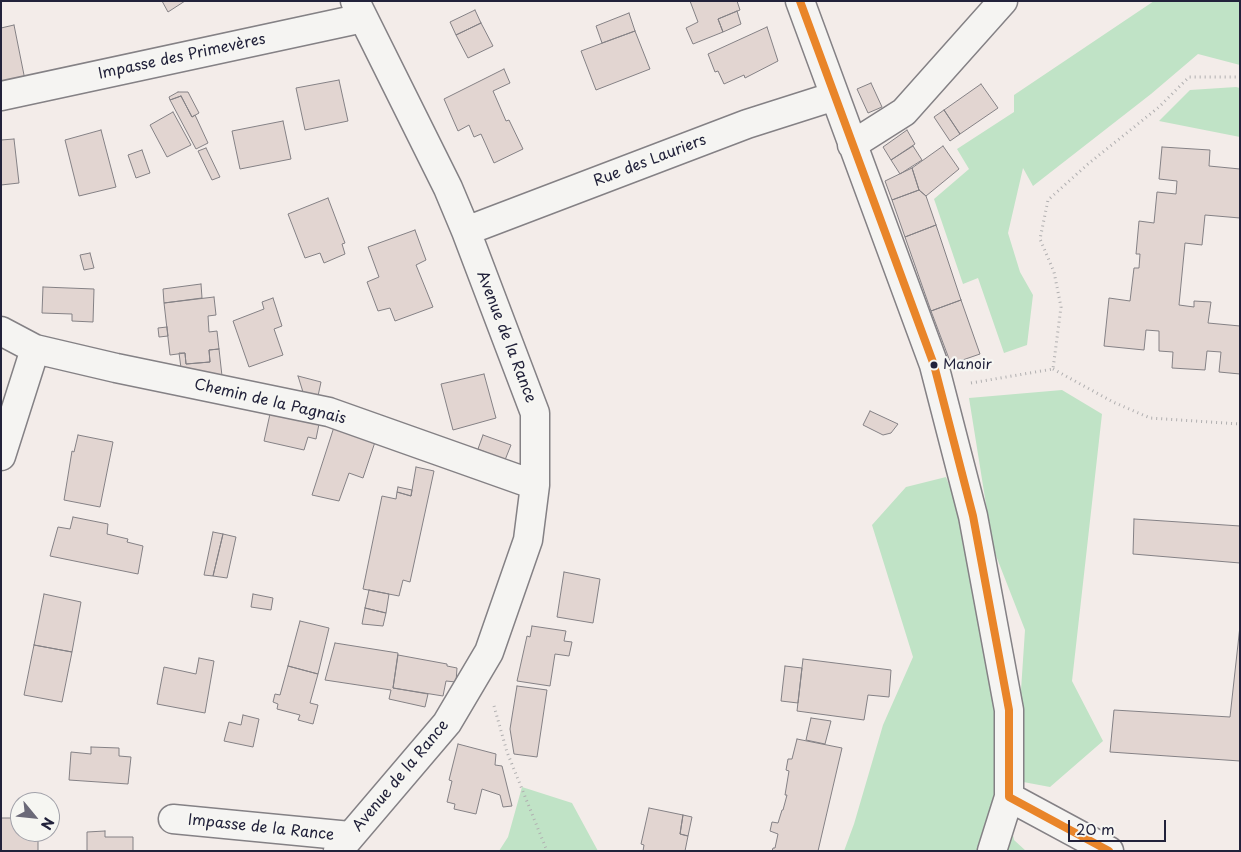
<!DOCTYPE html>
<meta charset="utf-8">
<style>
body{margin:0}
#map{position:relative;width:1241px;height:852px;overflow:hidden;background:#f3ece9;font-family:"Playpen Sans",sans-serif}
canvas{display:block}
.frame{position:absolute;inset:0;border:2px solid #22223b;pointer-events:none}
.north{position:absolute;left:10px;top:792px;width:50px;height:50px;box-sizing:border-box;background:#f6f6f2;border:1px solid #a1a1a9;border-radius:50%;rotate:118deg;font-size:14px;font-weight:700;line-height:20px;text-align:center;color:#22223b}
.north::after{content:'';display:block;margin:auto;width:18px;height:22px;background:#6b6978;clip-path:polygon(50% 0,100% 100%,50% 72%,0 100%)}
.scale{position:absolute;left:1068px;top:820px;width:98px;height:22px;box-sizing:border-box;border:2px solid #22223b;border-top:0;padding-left:6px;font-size:15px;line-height:18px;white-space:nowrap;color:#22223b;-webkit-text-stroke:4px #f6f6f2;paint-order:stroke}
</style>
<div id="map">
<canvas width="1241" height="852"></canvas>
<div class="frame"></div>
<div class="north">N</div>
<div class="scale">20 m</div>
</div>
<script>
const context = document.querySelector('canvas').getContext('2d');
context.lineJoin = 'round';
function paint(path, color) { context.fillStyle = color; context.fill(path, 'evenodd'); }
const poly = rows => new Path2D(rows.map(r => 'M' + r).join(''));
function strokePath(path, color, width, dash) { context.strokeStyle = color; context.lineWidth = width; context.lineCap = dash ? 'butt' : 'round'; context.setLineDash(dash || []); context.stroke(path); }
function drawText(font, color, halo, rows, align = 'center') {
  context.font = font + ' "Playpen Sans",sans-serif'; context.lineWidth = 4.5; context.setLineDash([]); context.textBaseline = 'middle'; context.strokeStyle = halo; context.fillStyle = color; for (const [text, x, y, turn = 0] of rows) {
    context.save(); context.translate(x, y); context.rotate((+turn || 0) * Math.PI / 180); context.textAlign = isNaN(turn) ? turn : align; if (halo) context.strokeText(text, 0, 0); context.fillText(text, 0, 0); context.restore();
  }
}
const green = poly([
 [1154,1,1240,1,1240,65,1198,54,1151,94,1033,186,1023,168,1008,233,1020,272,1033,295,1027,345,1004,353,978,278,963,284,934,199,969,169,957,149,1014,112,1014,95],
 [1236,87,1240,88,1240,137,1159,121,1190,90],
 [1062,390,1102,414,1072,681,1103,741,1050,787,1018,781,1021,690,1025,630,993,548,969,398],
 [946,477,964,522,994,683,999,766,1014,840,1026,851,844,851,854,824,883,725,913,657,872,525,906,487],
 [522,787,572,803,598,851,499,851,508,837]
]);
const building = poly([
 [162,1,185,1,168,12,162,1],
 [690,1,737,1,740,10,718,19,723,32,693,44,686,28,698,22,690,1],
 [475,10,481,23,456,35,450,22,475,10],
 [737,11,741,24,723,32,718,19,737,11],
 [629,13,635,31,602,43,596,26,629,13],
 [481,23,493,46,468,58,456,35,481,23],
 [14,25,25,80,1,84,1,28,14,25],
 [767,27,778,61,745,78,744,75,724,84,718,71,715,72,708,54,767,27],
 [635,31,650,69,596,90,581,51,635,31],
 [504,69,510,83,493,91,506,121,509,120,523,149,494,163,481,134,474,137,469,125,458,131,444,99,504,69],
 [339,80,348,121,305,130,296,88,339,80],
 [871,83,882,107,868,113,857,89,871,83],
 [981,84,998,108,960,134,944,110,981,84],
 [178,92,188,92,199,113,192,117,181,96,170,100,169,97,178,92],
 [181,96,192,117,195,115,208,143,196,149,170,100,181,96],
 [944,110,960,134,950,141,934,117,944,110],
 [173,112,191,145,167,157,150,125,173,112],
 [283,121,291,159,240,169,232,131,283,121],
 [101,130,116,187,79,196,65,140,101,130],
 [907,130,915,144,891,160,883,147,907,130],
 [14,139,19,183,1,185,1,140,14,139],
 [913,146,922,160,900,174,891,160,913,146],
 [943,146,959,169,926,196,919,190,912,168,943,146],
 [1162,147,1210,150,1209,166,1240,169,1240,218,1205,215,1202,245,1185,243,1179,305,1194,307,1194,301,1211,302,1208,323,1240,326,1240,374,1219,372,1221,352,1207,351,1205,370,1172,368,1173,352,1159,351,1159,331,1146,330,1144,350,1104,346,1109,298,1130,301,1134,268,1139,268,1140,254,1136,254,1139,221,1154,223,1157,192,1176,194,1177,181,1159,179,1162,147],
 [206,148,220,177,212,180,198,151,206,148],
 [142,150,150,173,136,178,128,155,142,150],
 [912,168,919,190,892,200,885,181,912,168],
 [919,190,926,196,936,225,905,237,892,200,919,190],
 [328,198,345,243,342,244,345,254,324,263,320,253,305,258,288,214,328,198],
 [936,225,961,300,931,311,905,237,936,225],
 [415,230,426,260,416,265,433,307,395,321,390,308,378,311,367,282,379,277,368,247,415,230],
 [90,253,94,268,84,270,80,255,90,253],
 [201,284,202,298,164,303,163,289,201,284],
 [43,287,94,289,93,322,72,321,72,314,42,313,43,287],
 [214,297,216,315,208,316,209,332,217,331,219,349,209,350,210,362,186,364,185,353,170,355,164,303,214,297],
 [273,298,282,326,274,329,283,355,249,367,233,321,264,309,262,302,273,298],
 [961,300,980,354,951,364,931,311,961,300],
 [167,327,168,336,159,337,158,328,167,327],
 [219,349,222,376,181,368,179,353,185,353,186,364,210,362,209,350,219,349],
 [484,374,496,418,453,430,441,384,484,374],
 [298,376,321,382,318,396,303,392,298,376],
 [870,411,898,424,891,433,883,435,863,425,870,411],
 [270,414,319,424,316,439,308,437,304,450,264,441,270,414],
 [334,427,376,439,363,478,349,473,339,501,312,495,334,427],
 [78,435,113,442,100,507,64,500,72,451,74,452,78,435],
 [483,435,511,445,505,460,478,449,483,435],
 [416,467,434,471,410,582,403,580,399,596,363,589,382,496,396,499,397,492,411,496,416,467],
 [398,487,412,490,411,496,397,492,398,487],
 [73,517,108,524,107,534,128,539,127,542,143,546,138,574,50,556,58,527,70,529,73,517],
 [1134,519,1240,526,1240,563,1133,554,1134,519],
 [213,532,223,534,213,576,204,575,213,532],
 [223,534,236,537,227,578,213,576,223,534],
 [564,572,600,579,593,623,557,617,564,572],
 [369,590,389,594,386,613,365,608,369,590],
 [44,594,81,602,72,652,34,645,44,594],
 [253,594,273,598,271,610,251,607,253,594],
 [365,608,386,613,383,626,362,624,365,608],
 [300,621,329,628,318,674,288,666,300,621],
 [532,626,566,631,564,641,572,642,569,656,555,654,550,686,517,681,527,636,530,637,532,626],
 [1240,626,1240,761,1110,752,1114,710,1230,717,1240,626],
 [335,643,398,653,393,688,428,694,425,707,389,699,391,690,325,680,335,643],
 [34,645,72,652,62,702,24,695,34,645],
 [398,655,447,664,447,666,457,668,456,682,446,681,443,696,393,688,398,655],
 [199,658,214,661,205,713,157,704,164,667,196,674,199,658],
 [803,659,891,670,889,697,868,695,864,720,797,711,803,659],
 [288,666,318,674,310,703,318,705,313,724,298,720,300,715,277,709,278,704,273,702,275,694,280,695,288,666],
 [785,666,802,668,798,703,781,701,785,666],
 [517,686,547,690,537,757,514,754,510,729,517,686],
 [243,715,259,719,253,747,224,741,229,722,241,725,243,715],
 [811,718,831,721,825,744,806,740,811,718],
 [797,739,842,748,818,851,772,851,773,848,775,848,778,834,770,831,772,822,778,823,782,810,783,810,787,795,785,795,789,771,786,770,788,759,792,759,797,739],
 [458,744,496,754,495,765,502,766,512,806,503,807,500,795,482,789,476,814,454,809,455,804,447,802,452,781,449,780,458,744],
 [91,747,119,748,119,756,131,757,128,784,69,780,71,752,91,754,91,747],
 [649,808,683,815,680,834,688,836,685,851,643,851,644,845,641,844,649,808],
 [683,815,692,817,688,836,680,834,683,815],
 [1,818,20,818,20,832,38,832,38,851,1,851,1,818],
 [105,831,105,837,133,837,133,851,87,851,87,832,105,831]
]);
const path = poly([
 [1053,369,1113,402,1150,418,1240,424],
 [971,383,1053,369,1061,307,1054,272,1040,239,1048,200,1088,164,1159,107,1189,77,1240,77],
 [494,706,507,752,547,851]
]);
const minor = poly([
 [800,1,934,365,973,516,1009,710,1009,797,992,851],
 [1,96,363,18],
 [852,145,904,112,1003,1],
 [466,231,747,124,835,96],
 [1,331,35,349,116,368,329,412,535,485],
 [1,456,35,349],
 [1009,797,1109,851],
 [173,819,350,836],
 [338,851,447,723,489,652,528,540,535,485,535,413,466,231,448,188,355,1]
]);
const bus1 = poly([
 [800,1,934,365,973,516,1009,710,1009,797,1109,851]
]);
const markers = [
 [934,365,4.5,"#22223b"]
];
const busNames = [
 ["Manoir",943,365]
];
const streetNames = [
 ["Impasse des Primevères",182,57,-12],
 ["Rue des Lauriers",650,161,-21],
 ["Avenue de la Rance",506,337,69],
 ["Chemin de la Pagnais",270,402,13],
 ["Avenue de la Rance",401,776,-50],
 ["Impasse de la Rance",261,828,6]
];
paint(green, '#c0e3c6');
paint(building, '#e2d5d1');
strokePath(building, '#848185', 1);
strokePath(minor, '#848185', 31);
strokePath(path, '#b0afb0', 3, [1, 4]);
strokePath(minor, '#f5f4f2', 28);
strokePath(bus1, '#e98529', 8);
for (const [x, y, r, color] of markers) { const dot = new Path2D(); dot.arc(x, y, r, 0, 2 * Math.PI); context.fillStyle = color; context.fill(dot); strokePath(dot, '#f6f6f2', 2); }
drawText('14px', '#22223b', '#f6f6f2', busNames, 'left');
drawText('15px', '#22223b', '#f6f6f2', streetNames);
</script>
